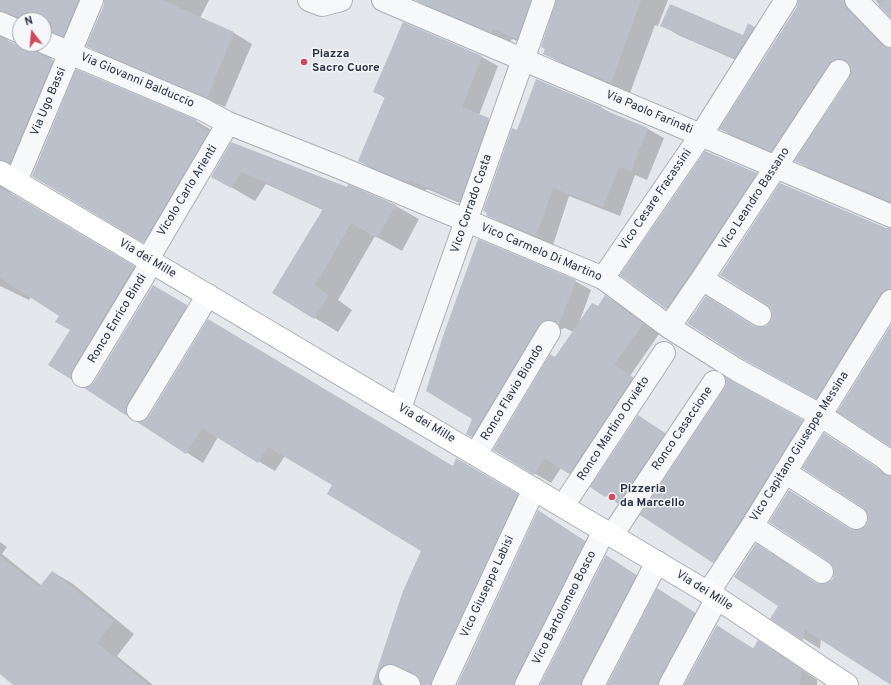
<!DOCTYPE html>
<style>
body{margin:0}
#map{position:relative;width:891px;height:685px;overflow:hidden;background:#e4e7ec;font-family:Overpass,sans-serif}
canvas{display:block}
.north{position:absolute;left:12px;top:12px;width:40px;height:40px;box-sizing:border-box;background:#f4f6f9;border:1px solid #a4a8b1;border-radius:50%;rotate:344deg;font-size:11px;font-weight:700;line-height:16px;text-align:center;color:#2b3445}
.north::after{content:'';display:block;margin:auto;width:14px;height:18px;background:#d1495b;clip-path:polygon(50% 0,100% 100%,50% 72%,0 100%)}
</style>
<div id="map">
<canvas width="891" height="685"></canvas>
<div class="north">N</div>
</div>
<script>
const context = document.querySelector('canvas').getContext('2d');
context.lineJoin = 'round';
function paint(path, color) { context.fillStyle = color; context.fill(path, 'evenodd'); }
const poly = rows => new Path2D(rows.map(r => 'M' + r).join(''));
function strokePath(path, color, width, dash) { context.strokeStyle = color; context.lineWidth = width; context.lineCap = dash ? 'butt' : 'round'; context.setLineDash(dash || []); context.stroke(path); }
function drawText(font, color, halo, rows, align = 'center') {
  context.font = font + ' Overpass,sans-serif'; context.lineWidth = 3; context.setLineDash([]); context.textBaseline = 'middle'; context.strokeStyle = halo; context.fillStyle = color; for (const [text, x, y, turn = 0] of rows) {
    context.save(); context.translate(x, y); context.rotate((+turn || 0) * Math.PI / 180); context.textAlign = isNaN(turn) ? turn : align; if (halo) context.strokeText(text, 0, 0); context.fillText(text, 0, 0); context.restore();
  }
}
const shadow = poly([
 [0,0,103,0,49,55,52,60,71,71,5,183,7,189,12,194,152,277,90,380,89,389,170,296,203,316,142,419,143,422,149,417,453,467,457,459,534,504,450,685,422,685,420,677,413,674,406,672,394,685,374,685,423,551,333,485,285,456,275,471,218,437,203,463,50,365,71,330,60,316,31,297,29,300,0,286],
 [20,20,44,20,44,44,15,44,8,41,5,36],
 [105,0,209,0,200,18,234,33,252,44,225,107,105,56,87,46,105,5],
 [416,0,557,0,554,1,536,48,512,39,510,42,432,9],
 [557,0,668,0,658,26,655,25,630,93,563,64,544,53],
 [799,0,865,0,889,46,878,57,891,72,891,204,813,171,796,161,850,78,852,68,846,74,788,160,737,139,721,129,798,7],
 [875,0,891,0,891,17],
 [403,23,482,57,498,66,479,115,505,129,476,210,427,189,425,191,375,170,359,161,385,98,374,91],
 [749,24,771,37,752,67,678,35,662,25,744,36],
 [537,80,602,108,618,117,648,129,664,138,647,180,635,175,620,216,569,196,553,245,504,224,488,215],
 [196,121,213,131,160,251,144,242],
 [232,143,347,188,348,186,396,206,419,219,402,251,375,236,338,300,352,310,338,332,274,293,323,210,266,184,255,201,212,176],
 [757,174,773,183,683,318,667,308,621,275],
 [886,228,891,229,891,314,833,408,762,369,756,327,766,327],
 [575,281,591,290,579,323,598,307,605,296,622,306,659,334,630,376,649,387,586,483,561,468,551,483,494,450,573,332,565,328,559,330,554,334,488,446,467,434,473,419,427,390],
 [638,416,681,443,622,506,592,487],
 [802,421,818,430,730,571,713,562],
 [825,434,891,477,891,684,821,639,820,649,772,618,779,606,773,554,819,585,828,584,833,579,835,573,834,566,790,491,853,531,862,530,868,525,869,518,868,512],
 [538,512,601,551,533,685,458,685],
 [0,542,7,547,2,554,42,586,53,572,73,584,134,634,117,656,153,685,15,685,0,673],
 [606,556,652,585,600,685,541,685],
 [674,599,711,623,677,685,608,685],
 [717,626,754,649,758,642,775,651,817,680,817,685,685,685]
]);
const building = poly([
 [0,0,78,0,63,37,44,30,44,20,24,20,5,12,0,11],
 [104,0,162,0,234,32,207,98,86,46,104,5],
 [415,0,531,0,517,39,493,29,492,33],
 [556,0,641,0,611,83,543,54,545,49,541,47],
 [798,0,844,0,847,9,882,45,887,48,891,48,891,202,794,161,849,78,851,72,850,66,846,60,839,59,834,60,829,64,771,151,719,129,797,7],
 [883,0,891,0,891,18,878,5],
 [670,4,743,35,748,23,754,27,734,58,660,26],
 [403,22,482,56,462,107,489,118,460,201,410,180,408,183,358,161,385,97,373,92],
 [0,37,15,44,32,44,34,50,39,53,53,60,10,163,0,160],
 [76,69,197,120,195,125,209,131,143,243,32,176],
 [536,79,602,107,602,109,648,128,631,171,619,167,603,207,553,188,536,236,487,216,486,212,483,211,512,128,517,130],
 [231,142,347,187,348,184,396,205,377,238,351,223,315,286,329,295,314,319,272,293,323,209,242,172,231,188,211,177],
 [705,151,757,173,666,309,620,275],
 [780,183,886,228,891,228,891,289,885,290,880,294,816,399,743,359,687,323,706,296,754,326,759,327,766,326,770,322,772,315,771,309,767,305,720,275],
 [0,187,134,266,72,370,71,375,72,380,48,365,70,330,55,322,59,316,0,278],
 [478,239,576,280,559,325,555,321,549,320,543,321,538,326,471,437,466,434,472,419,426,391,443,336],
 [153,285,187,305,127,404,126,409,127,416,84,388,89,387,94,382],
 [605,295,643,323,614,365,633,377,569,474,544,458,534,475,493,450,550,354,555,357,592,303,598,306],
 [208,319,453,466,456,458,518,494,432,680,431,685,421,685,419,678,415,674,395,665,389,664,383,666,379,671,378,677,382,685,372,685,403,591,421,551,327,494,332,485,268,447,258,463,202,428,186,454,137,422,144,421,149,416],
 [891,325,891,447,837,412],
 [725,377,803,420,741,519,713,563,640,515,724,389,726,383],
 [638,415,665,433,619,502,607,494,605,497,590,487],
 [824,433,877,468,882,473,887,476,891,476,891,685,804,629,803,641,770,619,778,606,734,577,756,543,815,583,821,584,827,583,833,579,834,573,833,567,829,562,769,522,789,490,850,529,856,530,861,529,867,524,868,518,867,513,863,508,802,468],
 [538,510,585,541,515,679,514,685,457,685],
 [606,555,636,575,582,679,581,685,540,685],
 [0,556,39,587,52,571,114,621,97,643,149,685,13,685,0,674],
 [657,588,695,613,659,679,658,685,607,685],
 [717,625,753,649,758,640,801,670,800,685,684,685]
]);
const street = poly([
 [309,0,322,5,341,0],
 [383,0,891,216],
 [856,0,891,36],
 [0,23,20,32],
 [44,42,202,109,228,123,341,168,603,278,669,327,737,370,820,415,885,458,891,464],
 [16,181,92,0],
 [148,259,228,123],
 [603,278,701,135,786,0],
 [702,279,760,315],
 [669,327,702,279,839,71],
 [83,376,152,262],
 [400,408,544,0],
 [138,410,208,295],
 [476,454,549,332],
 [785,472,856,518],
 [563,506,664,353],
 [752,526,822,572],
 [612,535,714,382],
 [708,593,752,526,891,301],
 [390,676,409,685],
 [443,685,534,489],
 [526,685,604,531],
 [593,685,657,562],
 [670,685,717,598]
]);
const secondary = poly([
 [0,172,717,598,847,685]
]);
const markers = [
 [304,62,4,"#d1495b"],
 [612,497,4,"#d1495b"]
];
const poiNames = [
 ["Piazza",312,55],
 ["Sacro Cuore",312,69],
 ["Pizzeria",620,490],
 ["da Marcello",620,504]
];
const streetNames = [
 ["Via Giovanni Balduccio",137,81,23],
 ["Via Ugo Bassi",49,102,-67],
 ["Via Paolo Farinati",649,113,23],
 ["Vicolo Carlo Arienti",188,191,-59],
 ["Vico Leandro Bassano",755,199,-57],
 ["Vico Cesare Fracassini",656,200,-56],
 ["Vico Corrado Costa",472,204,-71],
 ["Vico Carmelo Di Martino",541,253,23],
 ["Via dei Mille",147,259,31],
 ["Ronco Enrico Bindi",118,319,-59],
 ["Ronco Flavio Biondo",513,393,-59],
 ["Via dei Mille",426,424,31],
 ["Ronco Martino Orvieto",614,429,-57],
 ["Ronco Casaccione",683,429,-56],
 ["Vico Capitano Giuseppe Messina",800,447,-58],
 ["Vico Giuseppe Labisi",488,587,-65],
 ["Via dei Mille",704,591,32],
 ["Vico Bartolomeo Bosco",565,608,-63]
];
paint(shadow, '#0003');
paint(building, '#bbc0ca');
strokePath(street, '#a9aeb7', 24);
strokePath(secondary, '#a9aeb7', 24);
strokePath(street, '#f7f8fa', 22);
strokePath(secondary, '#fff', 22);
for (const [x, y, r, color] of markers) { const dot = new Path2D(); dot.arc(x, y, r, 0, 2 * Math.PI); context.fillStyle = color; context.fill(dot); strokePath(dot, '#f4f6f9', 1.5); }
drawText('bold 12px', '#2b3445', '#f4f6f9', poiNames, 'left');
drawText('12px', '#2b3445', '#f4f6f9', streetNames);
</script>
